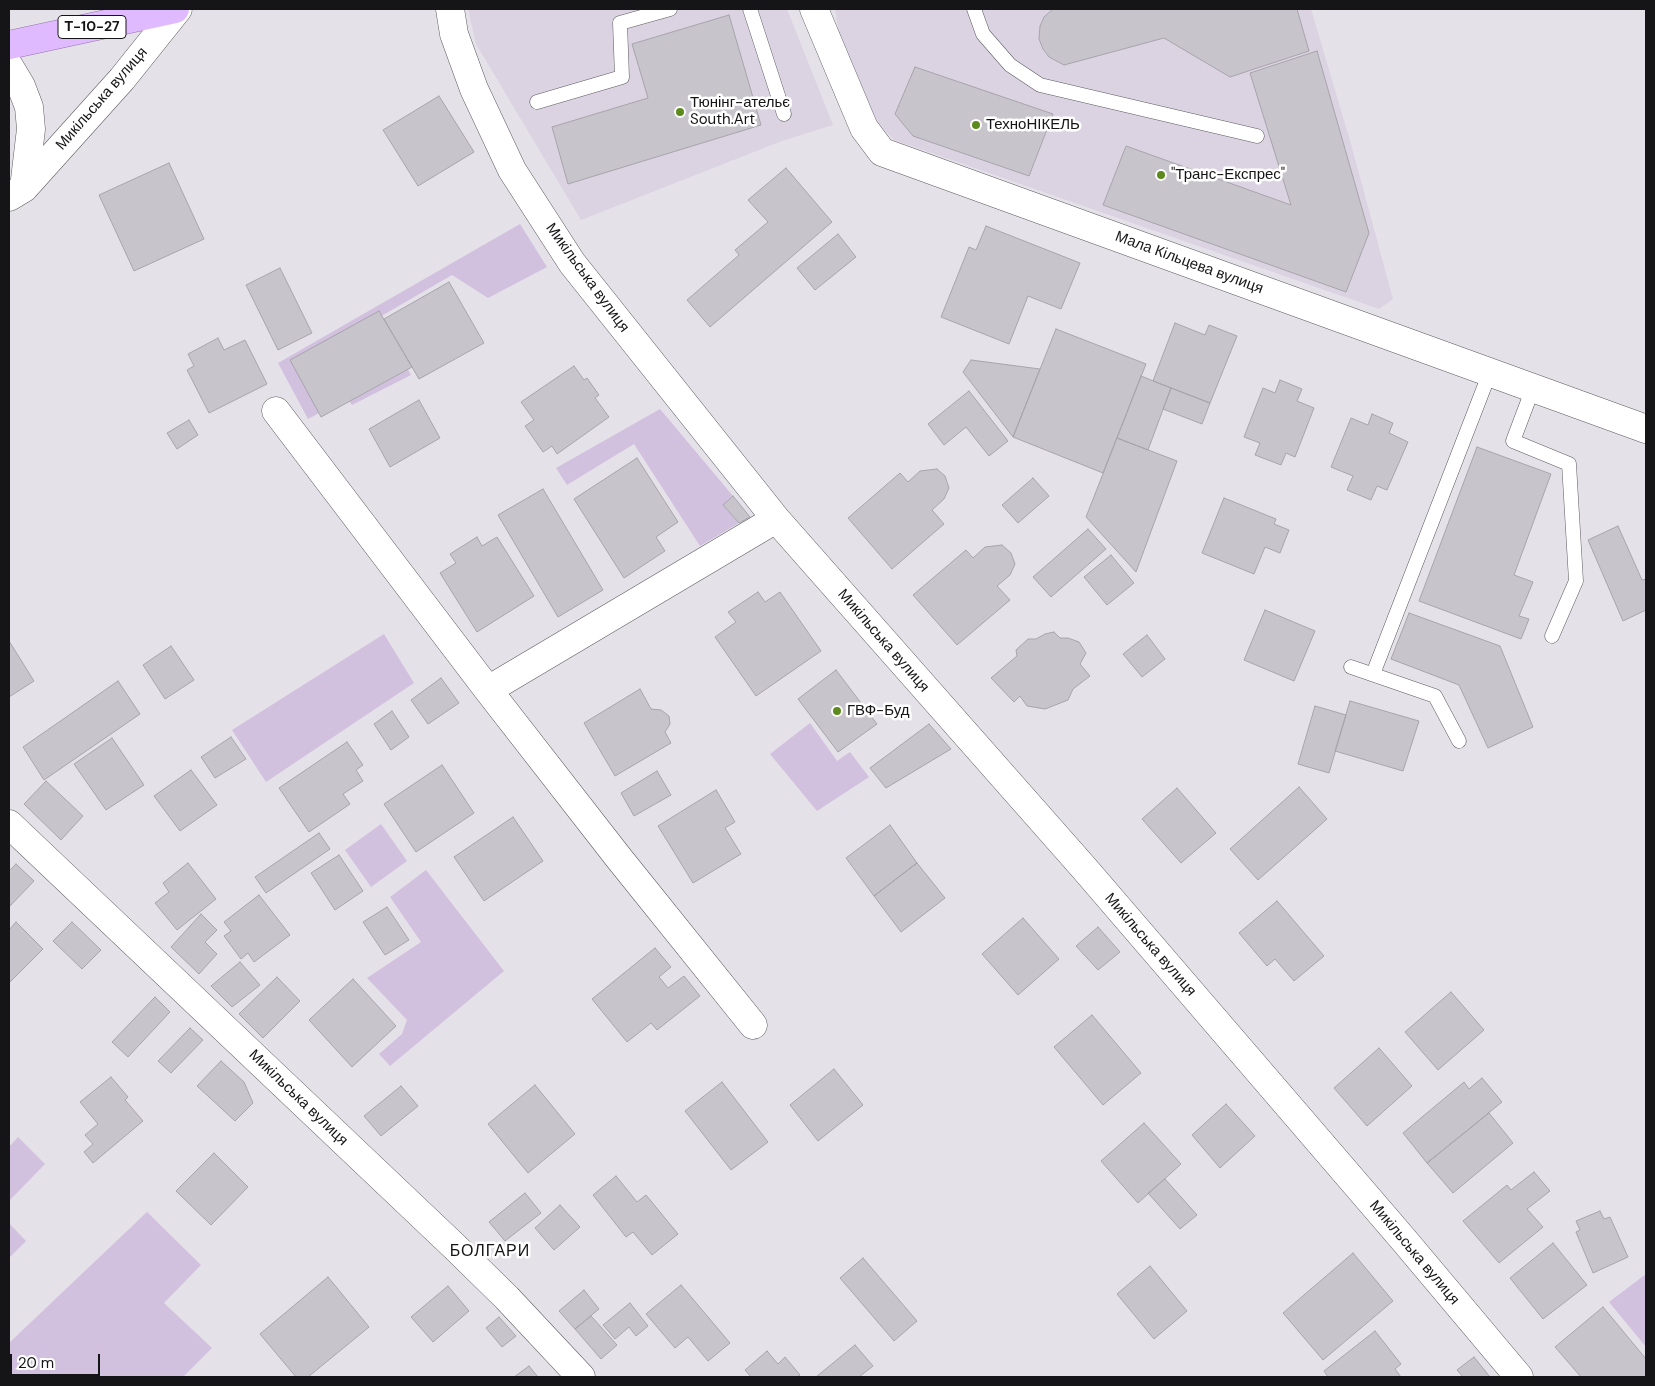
<!DOCTYPE html>
<meta charset="utf-8">
<style>
body{margin:0}
#map{position:relative;width:1655px;height:1386px;overflow:hidden;background:#e5e1e9;font-family:"DM Sans",sans-serif}
canvas{display:block}
.frame{position:absolute;inset:0;border:10px solid #151416;pointer-events:none}
.scale{position:absolute;left:10px;top:1354px;width:90px;height:22px;box-sizing:border-box;border:2px solid #151416;border-top:0;padding-left:6px;font-size:15px;line-height:18px;white-space:nowrap;color:#151416;-webkit-text-stroke:4px #fff;paint-order:stroke}
</style>
<div id="map">
<canvas width="1655" height="1386"></canvas>
<div class="frame"></div>
<div class="scale">20 m</div>
</div>
<script>
const context = document.querySelector('canvas').getContext('2d');
context.lineJoin = 'round';
function paint(path, color) { context.fillStyle = color; context.fill(path, 'evenodd'); }
const poly = rows => new Path2D(rows.map(r => 'M' + r).join(''));
function strokePath(path, color, width, dash) { context.strokeStyle = color; context.lineWidth = width; context.lineCap = dash ? 'butt' : 'round'; context.setLineDash(dash || []); context.stroke(path); }
function drawText(font, color, halo, rows, align = 'center') {
  context.font = font + ' "DM Sans",sans-serif'; context.lineWidth = 5; context.setLineDash([]); context.textBaseline = 'middle'; context.strokeStyle = halo; context.fillStyle = color; for (const [text, x, y, turn = 0] of rows) {
    context.save(); context.translate(x, y); context.rotate((+turn || 0) * Math.PI / 180); context.textAlign = isNaN(turn) ? turn : align; if (halo) context.strokeText(text, 0, 0); context.fillText(text, 0, 0); context.restore();
  }
}
const built = poly([
 [468,9,787,9,833,125,782,141,581,220,476,44],
 [835,9,1311,9,1351,144,1393,299,1379,309,894,140,877,122,839,33]
]);
const green = poly([
 [520,224,547,267,488,298,452,275,378,318,411,375,352,405,347,398,308,419,278,363],
 [660,409,733,496,723,505,739,523,700,546,634,444,567,485,556,468],
 [384,634,414,683,266,782,232,730],
 [810,723,837,761,850,752,869,777,817,811,770,754],
 [381,824,407,861,371,887,345,850],
 [426,870,504,971,390,1066,379,1054,402,1034,407,1020,367,978,421,942,390,897],
 [18,1137,45,1164,9,1201,9,1147],
 [147,1212,201,1265,164,1303,212,1348,183,1377,9,1377,9,1343],
 [9,1223,26,1241,9,1258],
 [1646,1274,1646,1347,1609,1302]
]);
const building = poly([
 [1053,9,1297,9,1309,51,1230,77,1164,38,1064,65,1049,57,1043,49,1039,39,1040,26,1044,17,1053,9],
 [729,15,761,125,568,184,552,127,648,98,632,44,729,15],
 [1317,51,1369,233,1346,292,1103,205,1126,146,1291,205,1250,73,1317,51],
 [915,67,1053,114,1029,176,913,136,895,114,915,67],
 [439,96,474,152,418,186,383,130,439,96],
 [169,163,204,239,134,271,99,195,169,163],
 [786,168,832,222,710,327,687,300,739,255,735,250,768,222,748,200,786,168],
 [986,226,1080,263,1061,309,1028,296,1009,344,941,317,969,247,976,250,986,226],
 [838,234,856,257,815,290,797,268,838,234],
 [280,268,312,333,278,350,246,285,280,268],
 [449,282,484,343,419,379,384,319,449,282],
 [379,311,412,367,321,417,290,360,379,311],
 [1175,323,1205,335,1209,325,1237,336,1210,403,1153,381,1175,323],
 [1056,329,1146,364,1103,473,1013,437,1056,329],
 [218,338,224,350,245,340,267,384,209,413,187,370,194,366,188,354,218,338],
 [971,360,1040,369,1013,437,963,372,971,360],
 [574,366,584,380,587,378,599,395,595,398,609,417,557,454,552,446,543,452,525,426,534,420,521,402,574,366],
 [1141,376,1171,388,1148,450,1117,438,1141,376],
 [1280,380,1302,389,1297,401,1314,408,1295,457,1286,453,1281,465,1255,455,1260,443,1244,437,1263,388,1275,393,1280,380],
 [1171,388,1210,403,1202,424,1163,409,1171,388],
 [969,391,1008,441,989,456,966,427,944,445,928,424,969,391],
 [419,400,440,438,390,467,369,429,419,400],
 [1372,414,1393,423,1389,433,1408,442,1387,490,1377,486,1371,500,1347,490,1353,476,1331,467,1351,418,1368,425,1372,414],
 [189,420,198,435,177,449,167,433,189,420],
 [1117,438,1177,461,1136,572,1086,517,1117,438],
 [1477,447,1551,474,1514,575,1533,582,1519,616,1529,619,1521,639,1419,601,1477,447],
 [637,458,678,522,656,537,665,551,624,578,574,499,637,458],
 [937,469,945,476,949,488,944,499,932,510,944,524,892,569,848,518,900,473,908,482,920,471,937,469],
 [1033,478,1049,496,1018,523,1002,505,1033,478],
 [543,489,603,590,558,617,498,515,543,489],
 [733,496,750,517,739,523,723,505,733,496],
 [1224,498,1276,519,1274,524,1289,530,1280,553,1265,547,1254,574,1202,553,1224,498],
 [1618,526,1642,580,1646,579,1646,610,1623,621,1588,540,1618,526],
 [1088,529,1106,549,1051,597,1033,577,1088,529],
 [477,537,482,546,497,537,534,596,477,632,440,573,456,563,450,554,477,537],
 [1002,545,1011,553,1015,564,1010,575,997,586,1010,600,957,645,913,595,966,550,973,558,985,547,1002,545],
 [1111,555,1134,583,1107,605,1084,577,1111,555],
 [758,592,765,602,780,592,821,651,756,696,715,637,736,622,728,612,758,592],
 [1265,610,1315,631,1294,681,1244,660,1265,610],
 [1409,613,1500,646,1533,727,1488,748,1459,685,1391,659,1409,613],
 [1054,632,1060,638,1068,638,1079,642,1086,653,1080,664,1090,676,1073,689,1068,700,1045,709,1027,706,1020,696,1014,702,991,678,1017,656,1016,650,1028,639,1036,639,1045,634,1054,632],
 [1147,635,1165,659,1142,677,1123,654,1147,635],
 [9,641,34,681,9,697,9,641],
 [171,646,194,680,165,699,143,665,171,646],
 [836,670,877,724,838,752,798,699,836,670],
 [441,678,459,703,428,724,411,700,441,678],
 [118,681,140,714,44,780,23,747,118,681],
 [640,689,651,709,661,710,669,716,670,724,665,732,671,743,615,776,584,723,640,689],
 [1350,701,1419,721,1403,771,1335,751,1350,701],
 [1315,706,1346,715,1329,773,1298,764,1315,706],
 [392,711,409,737,391,750,374,724,392,711],
 [929,724,951,749,886,788,870,768,929,724],
 [231,737,246,759,215,778,201,757,231,737],
 [112,738,144,785,106,810,74,764,112,738],
 [347,742,363,765,356,770,363,781,343,794,350,804,309,832,279,788,347,742],
 [442,765,474,813,416,852,384,804,442,765],
 [191,770,217,805,180,831,154,796,191,770],
 [657,771,671,795,634,816,621,793,657,771],
 [46,781,83,816,61,840,24,804,46,781],
 [1299,787,1327,819,1258,880,1230,849,1299,787],
 [1177,788,1216,833,1181,863,1142,819,1177,788],
 [716,790,735,822,725,828,741,854,693,883,658,826,716,790],
 [513,817,543,861,484,901,454,857,513,817],
 [890,825,917,863,874,896,846,858,890,825],
 [319,833,330,849,266,893,255,877,319,833],
 [339,855,363,891,335,910,311,873,339,855],
 [188,863,216,899,177,930,155,903,169,892,163,883,188,863],
 [917,863,945,898,901,932,874,896,917,863],
 [16,864,34,881,9,907,9,871,16,864],
 [259,895,290,935,254,962,248,953,241,959,224,936,231,931,224,922,259,895],
 [1277,901,1324,956,1294,981,1275,959,1267,966,1239,933,1277,901],
 [387,907,409,940,385,955,363,922,387,907],
 [201,914,217,930,205,942,217,954,199,974,171,947,201,914],
 [1023,918,1059,959,1018,995,982,954,1023,918],
 [16,922,43,949,9,983,9,930,16,922],
 [72,922,101,950,82,969,53,941,72,922],
 [1098,927,1120,952,1098,970,1076,946,1098,927],
 [655,948,671,967,659,977,668,988,684,976,700,996,657,1030,651,1023,627,1042,592,999,655,948],
 [240,962,260,985,232,1007,211,986,240,962],
 [277,977,300,1001,263,1038,239,1014,277,977],
 [353,979,396,1026,352,1067,309,1020,353,979],
 [1451,992,1484,1030,1438,1070,1405,1032,1451,992],
 [155,997,170,1012,128,1057,112,1042,155,997],
 [1092,1015,1141,1073,1103,1105,1054,1047,1092,1015],
 [190,1028,203,1040,171,1073,158,1061,190,1028],
 [1379,1048,1412,1086,1367,1126,1334,1088,1379,1048],
 [221,1061,244,1082,253,1103,235,1121,197,1086,221,1061],
 [834,1069,863,1105,818,1141,790,1105,834,1069],
 [111,1077,128,1097,125,1100,143,1121,93,1163,84,1152,93,1144,85,1135,98,1124,80,1102,111,1077],
 [1482,1078,1502,1102,1427,1163,1403,1133,1464,1082,1469,1089,1482,1078],
 [722,1082,768,1142,731,1170,685,1111,722,1082],
 [535,1085,575,1134,528,1173,488,1124,535,1085],
 [401,1086,418,1106,381,1136,364,1116,401,1086],
 [1226,1104,1255,1136,1220,1168,1192,1135,1226,1104],
 [1489,1113,1513,1143,1453,1193,1427,1163,1489,1113],
 [1144,1123,1181,1164,1138,1203,1101,1161,1144,1123],
 [214,1153,248,1187,211,1225,176,1191,214,1153],
 [1534,1172,1550,1191,1527,1209,1543,1227,1499,1263,1463,1221,1507,1185,1511,1190,1534,1172],
 [616,1176,637,1202,646,1195,678,1234,652,1255,633,1232,626,1237,593,1195,616,1176],
 [1165,1179,1197,1215,1180,1229,1148,1193,1165,1179],
 [525,1193,541,1213,505,1241,489,1222,525,1193],
 [560,1205,580,1227,554,1250,535,1228,560,1205],
 [1600,1211,1604,1219,1610,1217,1628,1257,1593,1273,1576,1232,1580,1230,1576,1221,1600,1211],
 [1553,1243,1587,1285,1543,1319,1510,1278,1553,1243],
 [1353,1253,1393,1301,1323,1360,1283,1313,1353,1253],
 [863,1258,917,1321,894,1341,840,1278,863,1258],
 [1150,1266,1187,1311,1154,1339,1117,1294,1150,1266],
 [328,1277,369,1327,308,1377,296,1377,260,1334,328,1277],
 [681,1285,730,1343,708,1361,688,1337,675,1348,646,1314,681,1285],
 [448,1286,469,1311,433,1342,411,1317,448,1286],
 [584,1290,599,1309,575,1329,559,1311,584,1290],
 [630,1303,648,1326,636,1336,629,1327,615,1339,603,1325,630,1303],
 [1603,1307,1646,1359,1646,1377,1581,1377,1555,1347,1603,1307],
 [591,1316,617,1345,601,1359,575,1329,591,1316],
 [499,1317,516,1336,502,1347,486,1328,499,1317],
 [1375,1331,1401,1364,1395,1369,1401,1377,1328,1377,1324,1371,1375,1331],
 [855,1345,873,1366,859,1377,816,1377,855,1345],
 [767,1351,778,1364,785,1357,800,1375,797,1377,751,1377,745,1370,767,1351],
 [1474,1357,1490,1377,1463,1377,1457,1370,1474,1357],
 [529,1366,538,1377,514,1377,529,1366]
]);
const service = poly([
 [750,9,784,114],
 [974,9,983,34,1010,65,1040,85,1257,136],
 [537,102,622,77,620,23,670,9],
 [1533,388,1513,441,1569,464,1576,581,1552,636],
 [1351,667,1435,696,1459,741],
 [1373,674,1490,372]
]);
const minor = poly([
 [450,9,454,34,474,89,512,170,572,263,776,519,1084,868,1403,1239,1519,1377],
 [814,9,864,128,882,152,1646,429],
 [9,66,21,86,29,107,31,129,24,188],
 [9,197,24,188,122,79,178,9],
 [276,411,488,690,618,857,753,1025],
 [488,690,776,519],
 [9,824,455,1247,507,1298,581,1377]
]);
const trunk = poly([
 [9,45,175,9]
]);
const markers = [
 [680,112,5,"#5c8a1d"],
 [976,125,5,"#5c8a1d"],
 [1161,175,5,"#5c8a1d"],
 [837,711,5,"#5c8a1d"]
];
const shields = [
 [92,27,68]
];
const shieldNames = [
 ["Т-10-27",92,27]
];
const streetNames = [
 ["Микільська вулиця",102,99,-49],
 ["Мала Кільцева вулиця",1189,263,20],
 ["Микільська вулиця",587,278,54],
 ["Микільська вулиця",883,641,49],
 ["Микільська вулиця",1150,945,49],
 ["Микільська вулиця",298,1098,44],
 ["Микільська вулиця",1414,1253,50]
];
const poiNames = [
 ["Тюнінг-ательє",690,103],
 ["South.Art",690,120],
 ["ТехноНІКЕЛЬ",986,125],
 ["\"Транс-Експрес\"",1171,175],
 ["ГВФ-Буд",847,711]
];
const neighbourhoodNames = [
 ["БОЛГАРИ",490,1252]
];
paint(built, '#dbd3e2');
paint(green, '#d1c1de');
paint(building, '#c8c4cb');
strokePath(building, '#a8a4ab', 1);
strokePath(service, '#5d5a60', 15);
strokePath(minor, '#5d5a60', 29);
strokePath(trunk, '#9474ac', 29);
strokePath(service, '#fff', 14);
strokePath(minor, '#fff', 28);
strokePath(trunk, '#e0bafe', 28);
for (const [x, y, r, color] of markers) { const dot = new Path2D(); dot.arc(x, y, r, 0, 2 * Math.PI); context.fillStyle = color; context.fill(dot); strokePath(dot, '#fff', 2); }
for (const [x, y, w] of shields) { const box = new Path2D(); box.roundRect(x - w / 2, y - 11.5, w, 23, 4); context.fillStyle = '#fff'; context.fill(box); strokePath(box, '#151416', 1); }
drawText('bold 14px', '#151416', null, shieldNames);
drawText('15px', '#151416', '#fff', streetNames);
drawText('15px', '#151416', '#fff', poiNames, 'left');
context.letterSpacing = '1px';
drawText('16px', '#151416', '#fff', neighbourhoodNames);
context.letterSpacing = '0px';
</script>
